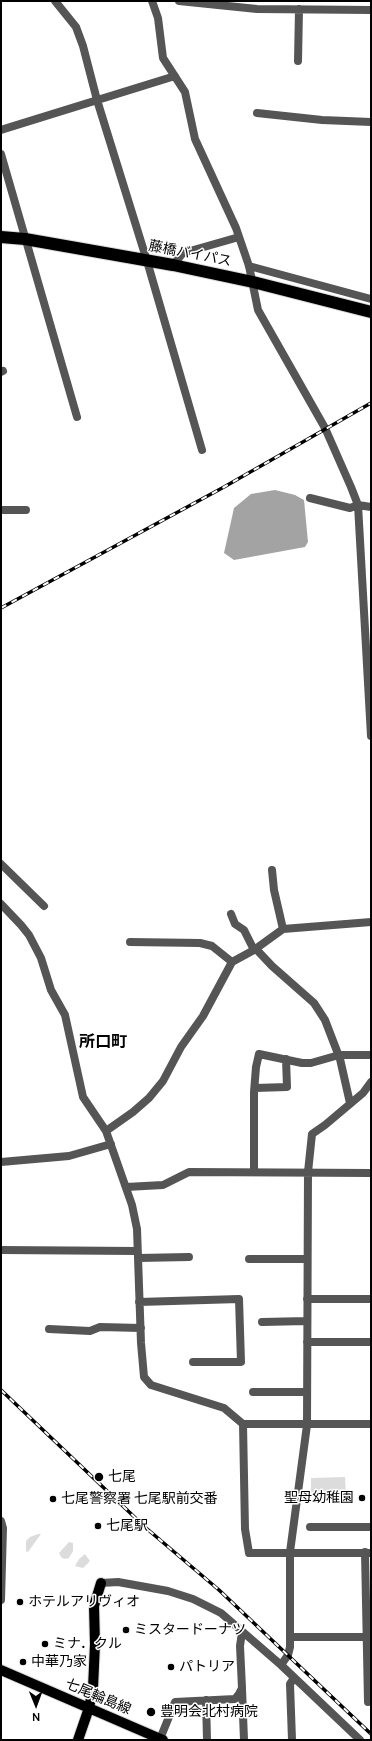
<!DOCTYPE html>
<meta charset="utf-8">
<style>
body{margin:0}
#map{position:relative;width:372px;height:1741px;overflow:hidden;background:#fff;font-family:Manrope,sans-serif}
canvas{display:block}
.frame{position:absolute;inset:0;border:2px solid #000;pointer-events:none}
.north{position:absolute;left:16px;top:1685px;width:40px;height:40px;-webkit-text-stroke:3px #fff;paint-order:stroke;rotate:179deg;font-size:11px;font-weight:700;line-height:16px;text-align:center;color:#000}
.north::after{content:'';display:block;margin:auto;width:14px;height:18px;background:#000;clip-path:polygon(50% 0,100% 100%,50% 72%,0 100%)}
</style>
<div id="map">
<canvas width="372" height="1741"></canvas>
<div class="frame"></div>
<div class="north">N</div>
</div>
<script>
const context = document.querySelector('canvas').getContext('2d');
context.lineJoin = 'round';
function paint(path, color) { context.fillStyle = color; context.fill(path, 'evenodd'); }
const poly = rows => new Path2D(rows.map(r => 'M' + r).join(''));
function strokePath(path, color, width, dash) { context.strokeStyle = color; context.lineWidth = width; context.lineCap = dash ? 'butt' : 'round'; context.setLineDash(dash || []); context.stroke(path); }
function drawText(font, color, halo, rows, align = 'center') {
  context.font = font + ' Manrope,"Noto Sans JP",sans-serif'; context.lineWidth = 3; context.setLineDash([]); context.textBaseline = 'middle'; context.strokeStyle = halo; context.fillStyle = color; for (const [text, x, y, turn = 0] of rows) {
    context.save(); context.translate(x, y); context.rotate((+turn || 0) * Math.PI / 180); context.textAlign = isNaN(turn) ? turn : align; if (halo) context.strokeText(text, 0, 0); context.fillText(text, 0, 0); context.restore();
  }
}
const green = poly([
 [345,1477,346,1495,311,1496,311,1478],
 [38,1534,41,1534,28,1552,26,1551,26,1541,30,1537],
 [69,1542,73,1543,73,1551,69,1558,64,1559,61,1557,59,1553],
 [85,1554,90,1561,83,1568,75,1566,79,1559]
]);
const water = poly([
 [275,490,295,495,304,500,308,542,305,547,234,560,224,553,234,508,251,494]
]);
const minor = poly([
 [55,1,76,27,83,46,97,100,147,261,202,450],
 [152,1,158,18,163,58,185,92,195,139,236,228,249,266,258,310,325,428,351,487,358,505,371,736],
 [179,1,257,9,371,10],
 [298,61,299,9],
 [257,113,322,120,371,122],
 [1,130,175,76],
 [1,154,77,417],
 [173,265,183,253,239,237],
 [249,266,371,299],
 [1,372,3,371],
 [310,498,350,508,358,505,371,507],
 [1,510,26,510],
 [1,864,44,906],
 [272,870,274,890,283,929],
 [1,904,21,925,29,935,41,958,51,990,65,1015,83,1097,106,1131,132,1205,137,1229,141,1343,144,1377,151,1385,224,1408,243,1424,371,1424],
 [231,914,235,924,244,930,254,950],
 [130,942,200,943,212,946,232,962],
 [256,949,272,966,314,1003,325,1020,340,1059,350,1103],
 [255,1088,287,1087,286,1059],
 [106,1131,133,1112,149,1098,163,1081,181,1047,203,1016,232,962,254,950,283,929,371,922],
 [1,1162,69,1156,111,1144],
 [254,1172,254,1092,256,1067,259,1054,302,1063,311,1063,339,1055,371,1055],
 [126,1187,163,1185,189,1172,371,1173],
 [1,1250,137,1251],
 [138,1258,189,1257],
 [249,1259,307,1259],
 [307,1299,371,1299],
 [139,1302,239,1299,241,1362,193,1362],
 [262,1322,307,1321],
 [49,1329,90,1331,100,1327,141,1328],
 [307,1342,371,1342],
 [253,1392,307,1392],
 [243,1424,245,1529,249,1553,371,1553],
 [1,1521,3,1528,1,1600],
 [310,1527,371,1527],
 [365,1552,368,1702],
 [101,1583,118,1582,168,1591,193,1599,221,1613,281,1665,360,1740],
 [291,1637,371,1637],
 [281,1665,288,1655,290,1647,290,1552,307,1425,308,1172,312,1134,325,1125,363,1093,371,1082],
 [242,1689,244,1740],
 [206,1700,207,1740],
 [160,1739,175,1702,235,1699,239,1694,242,1688,240,1646,242,1632],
 [292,1740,290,1684,294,1678]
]);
const major = poly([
 [1,1670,163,1740],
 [78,1740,89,1708,93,1688,95,1644,94,1606,101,1583]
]);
const highway = poly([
 [1,237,25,239,173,265,253,282,371,312]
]);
const rail = poly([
 [1,608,224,487,371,403],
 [1,1390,146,1528,219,1590,371,1734]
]);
const markers = [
 [99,1477,5,"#000"],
 [362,1498,4,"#000"],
 [53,1499,4,"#000"],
 [98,1526,4,"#000"],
 [20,1602,4,"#000"],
 [126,1630,4,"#000"],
 [45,1644,4,"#000"],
 [23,1662,4,"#000"],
 [171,1667,4,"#000"],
 [151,1712,5,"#000"]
];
const streetNames = [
 ["藤橋バイパス",190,254,11],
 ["七尾輪島線",98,1697,23]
];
const poiNames = [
 ["七尾",108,1477],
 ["聖母幼稚園",354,1498,"right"],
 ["七尾警察署 七尾駅前交番",61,1499],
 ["七尾駅",106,1526],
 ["ホテルアリヴィオ",28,1602],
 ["ミスタードーナツ",134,1630],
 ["ミナ．クル",53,1644],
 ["中華乃家",31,1662],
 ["パトリア",179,1667],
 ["豊明会北村病院",160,1712]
];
const quarterNames = [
 ["所口町",103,1043]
];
paint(green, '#dcdcdc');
paint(water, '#a3a3a3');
strokePath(major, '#dbdbdb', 12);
strokePath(highway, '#dbdbdb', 14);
strokePath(minor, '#555', 8);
strokePath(major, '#000', 10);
strokePath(highway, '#000', 12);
strokePath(rail, '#000', 3.5);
strokePath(rail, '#fff', 2, [6]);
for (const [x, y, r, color] of markers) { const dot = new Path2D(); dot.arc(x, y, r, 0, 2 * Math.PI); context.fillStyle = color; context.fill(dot); strokePath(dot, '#fff', 1.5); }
drawText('14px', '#000', '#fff', streetNames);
drawText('14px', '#000', '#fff', poiNames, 'left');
drawText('bold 16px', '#000', '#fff', quarterNames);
</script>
